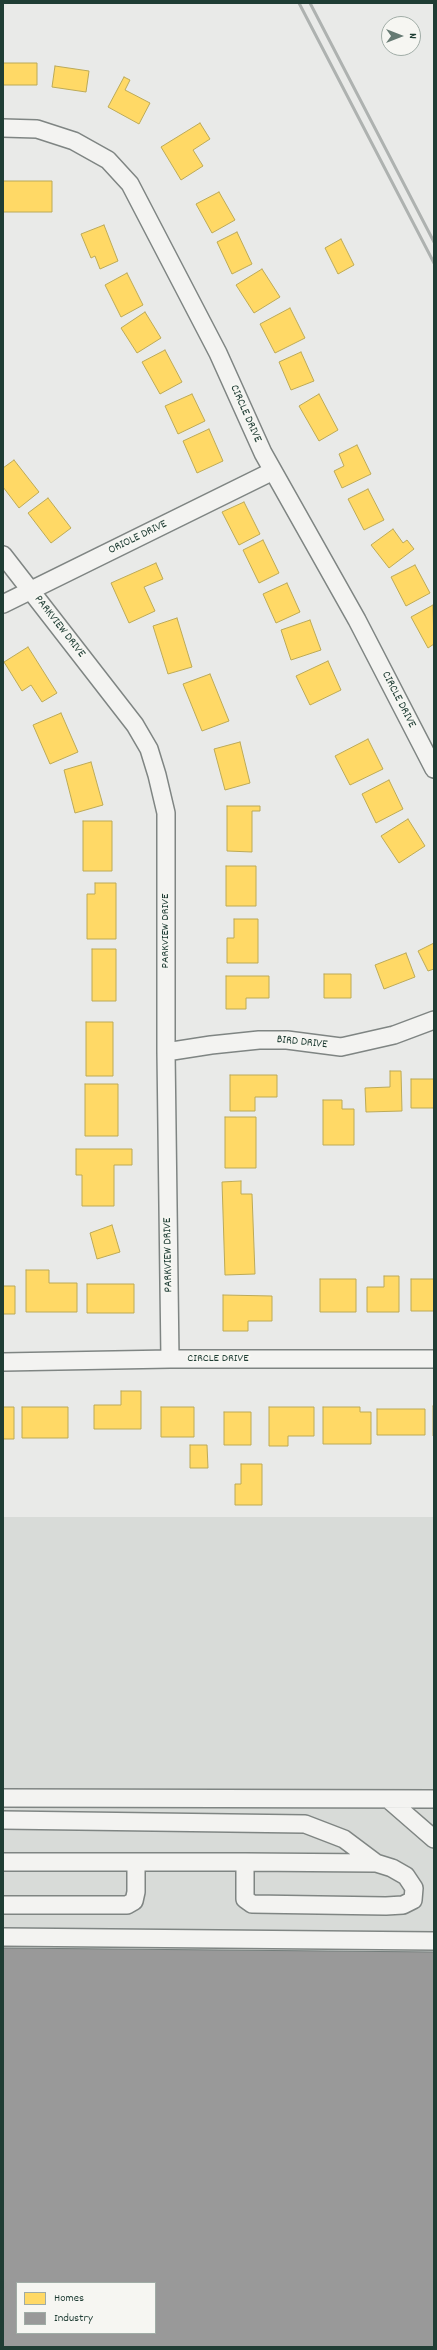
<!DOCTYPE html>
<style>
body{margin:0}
#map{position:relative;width:437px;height:2350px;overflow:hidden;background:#e9eae8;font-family:Dekko,sans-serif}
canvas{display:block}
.frame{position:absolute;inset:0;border:4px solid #1f3d34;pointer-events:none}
.legend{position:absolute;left:16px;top:2282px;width:140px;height:52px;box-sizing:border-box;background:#f6f6f2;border:1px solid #a0aca6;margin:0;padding:5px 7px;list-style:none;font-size:12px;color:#1f3d34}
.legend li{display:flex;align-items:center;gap:8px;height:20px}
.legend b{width:20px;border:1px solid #a0aca6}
.north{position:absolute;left:381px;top:16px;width:40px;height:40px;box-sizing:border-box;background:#f6f6f2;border:1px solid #a0aca6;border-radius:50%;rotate:90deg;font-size:11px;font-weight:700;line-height:16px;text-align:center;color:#1f3d34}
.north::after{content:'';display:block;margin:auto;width:14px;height:18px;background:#667a73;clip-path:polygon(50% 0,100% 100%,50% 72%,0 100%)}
</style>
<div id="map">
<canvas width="437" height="2350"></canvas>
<div class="frame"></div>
<ul class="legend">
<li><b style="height:11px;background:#ffd966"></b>Homes</li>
<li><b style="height:11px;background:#999"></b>Industry</li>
</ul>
<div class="north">N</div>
</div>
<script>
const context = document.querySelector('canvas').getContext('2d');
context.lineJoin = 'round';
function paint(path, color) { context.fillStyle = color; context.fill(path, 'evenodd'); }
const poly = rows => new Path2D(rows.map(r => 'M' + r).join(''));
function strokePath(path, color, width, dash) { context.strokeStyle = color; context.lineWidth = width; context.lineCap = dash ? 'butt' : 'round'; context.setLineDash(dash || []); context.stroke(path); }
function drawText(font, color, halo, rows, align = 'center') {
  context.font = font + ' Dekko,sans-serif'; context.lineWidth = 4; context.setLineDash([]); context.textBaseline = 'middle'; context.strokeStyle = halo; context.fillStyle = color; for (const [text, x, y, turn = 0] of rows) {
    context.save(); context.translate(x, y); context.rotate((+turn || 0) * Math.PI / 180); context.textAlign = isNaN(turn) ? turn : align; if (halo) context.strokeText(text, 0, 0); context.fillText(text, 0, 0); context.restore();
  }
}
const built = poly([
 [3,1517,434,1517,434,2347,3,2347],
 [17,2283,155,2283,155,2333,17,2333]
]);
const homes = poly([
 [3,63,37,63,37,85,3,85,3,63],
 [55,66,89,71,86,92,52,87,55,66],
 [124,77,130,80,125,90,150,103,139,124,108,107,124,77],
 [200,123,210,139,193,150,203,166,181,180,161,147,200,123],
 [3,181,52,181,52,212,3,212,3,181],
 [219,192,235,220,212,233,196,204,219,192],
 [104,225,118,261,100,269,95,256,91,258,81,234,104,225],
 [237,232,252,264,232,274,217,242,237,232],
 [341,239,354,265,338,274,325,248,341,239],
 [262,269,280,297,254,313,236,285,262,269],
 [127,273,143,305,121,317,105,285,127,273],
 [290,308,305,338,275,353,260,324,290,308],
 [145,312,161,338,137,353,121,328,145,312],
 [165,350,182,382,160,394,142,362,165,350],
 [301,352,314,381,291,390,279,362,301,352],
 [192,394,205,421,178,434,165,406,192,394],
 [319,394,338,430,319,441,299,406,319,394],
 [209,429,223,461,197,473,183,441,209,429],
 [357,445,371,474,342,488,334,471,344,466,339,454,357,445],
 [14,460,39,492,19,508,3,487,3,468,14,460],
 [368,489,384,520,364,530,348,499,368,489],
 [48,498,71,528,51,543,28,513,48,498],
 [244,502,260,534,239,545,222,512,244,502],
 [393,529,403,543,407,540,414,549,389,568,371,545,393,529],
 [263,540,279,573,259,583,243,550,263,540],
 [156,563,163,579,144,587,155,611,129,623,111,583,156,563],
 [415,565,430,593,406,606,391,577,415,565],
 [287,583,300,612,276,623,263,594,287,583],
 [433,605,434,644,428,648,411,617,433,605],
 [177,618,192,667,168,674,153,626,177,618],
 [310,620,321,650,291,660,281,630,310,620],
 [28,647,57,693,42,702,31,685,22,691,4,662,28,647],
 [328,661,341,690,310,705,296,676,328,661],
 [210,674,229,721,202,731,183,684,210,674],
 [61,713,78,752,50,764,33,725,61,713],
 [368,739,383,769,350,785,335,756,368,739],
 [240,742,250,783,225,790,214,749,240,742],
 [91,762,103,805,75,813,64,770,91,762],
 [389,780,403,809,376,823,362,794,389,780],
 [227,806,260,806,260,811,252,811,252,852,227,851,227,806],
 [408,819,425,846,399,863,381,836,408,819],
 [83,821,112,821,112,871,83,871,83,821],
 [226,866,256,866,256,906,226,906,226,866],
 [95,883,116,883,116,939,87,939,87,894,95,894,95,883],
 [234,919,258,919,258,963,227,963,227,938,234,938,234,919],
 [434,943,434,969,428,971,418,951,434,943],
 [92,949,116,949,116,1001,92,1001,92,949],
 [406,953,415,977,384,989,375,965,406,953],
 [324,974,351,974,351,998,324,998,324,974],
 [226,976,269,976,269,998,246,998,246,1009,226,1009,226,976],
 [86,1022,113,1022,113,1076,86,1076,86,1022],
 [390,1071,401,1071,402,1111,366,1112,365,1088,390,1087,390,1071],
 [230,1075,277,1075,277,1097,255,1097,255,1111,230,1111,230,1075],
 [411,1079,434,1079,434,1108,411,1108,411,1079],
 [85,1084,118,1084,118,1136,85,1136,85,1084],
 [323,1100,342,1100,342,1109,354,1109,354,1145,323,1145,323,1100],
 [225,1117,256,1117,256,1168,225,1168,225,1117],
 [76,1149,132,1149,132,1165,114,1165,114,1206,82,1206,82,1175,76,1175,76,1149],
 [241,1181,241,1194,252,1194,255,1274,225,1275,222,1182,241,1181],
 [112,1225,120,1252,97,1259,90,1233,112,1225],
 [26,1270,49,1270,49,1283,77,1283,77,1312,26,1312,26,1270],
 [384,1276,399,1276,399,1312,367,1312,367,1287,384,1287,384,1276],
 [320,1279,356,1279,356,1312,320,1312,320,1279],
 [411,1279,434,1279,434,1311,411,1311,411,1279],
 [87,1284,134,1284,134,1313,87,1313,87,1284],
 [3,1286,15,1286,15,1314,3,1314,3,1286],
 [223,1295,272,1296,272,1321,248,1321,248,1331,223,1331,223,1295],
 [121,1391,141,1391,141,1429,94,1429,94,1405,121,1405,121,1391],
 [433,1406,434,1406,434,1436,433,1436,433,1406],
 [3,1407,14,1407,14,1439,3,1439,3,1407],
 [22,1407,68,1407,68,1438,22,1438,22,1407],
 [161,1407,194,1407,194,1437,161,1437,161,1407],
 [269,1407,314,1407,314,1436,288,1436,288,1446,269,1446,269,1407],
 [323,1407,360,1407,360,1412,371,1412,371,1444,323,1444,323,1407],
 [377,1409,425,1409,425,1435,377,1435,377,1409],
 [224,1412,251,1412,251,1445,224,1445,224,1412],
 [190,1445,207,1445,208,1468,190,1468,190,1445],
 [241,1464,262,1464,262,1505,235,1505,235,1484,241,1484,241,1464]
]);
const industry = poly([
 [3,1948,434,1952,434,2347,3,2347,3,1948],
 [17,2283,155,2283,155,2333,17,2333,17,2283]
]);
const minor = poly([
 [3,128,37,129,74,141,108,160,130,184,218,353,263,453,357,620,434,769],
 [3,555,135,725,149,749,157,775,166,813,166,1052,170,1359],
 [3,604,273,471],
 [166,1052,211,1045,259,1040,287,1040,341,1047,394,1035,434,1020],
 [3,1362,170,1359,434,1359],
 [3,1798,434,1799],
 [388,1799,434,1839],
 [3,1820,305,1824,344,1839,376,1863],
 [3,1862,245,1862,376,1863,392,1868,406,1876,414,1888,413,1900,403,1905,386,1906,252,1904,245,1899,245,1862],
 [3,1905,127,1905,134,1901,136,1892,136,1862],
 [3,1937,434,1941]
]);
const rail = poly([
 [299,3,434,263],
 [310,3,434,242]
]);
const streetNames = [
 ["CIRCLE DRIVE",245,414,66],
 ["ORIOLE DRIVE",138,538,-26],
 ["PARKVIEW DRIVE",59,627,52],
 ["CIRCLE DRIVE",398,700,63],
 ["PARKVIEW DRIVE",166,931,-90],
 ["BIRD DRIVE",302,1043,6],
 ["PARKVIEW DRIVE",169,1255,-91],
 ["CIRCLE DRIVE",218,1359]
];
paint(built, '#d8dbd8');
paint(homes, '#ffd966');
strokePath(homes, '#bcaa57', 1);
paint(industry, '#999');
strokePath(industry, '#747d7b', 1);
strokePath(minor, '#7f8583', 20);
strokePath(minor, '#f3f3f1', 17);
strokePath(rail, '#aeb2b0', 3);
drawText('12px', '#1f3d34', '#f6f6f2', streetNames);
</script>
